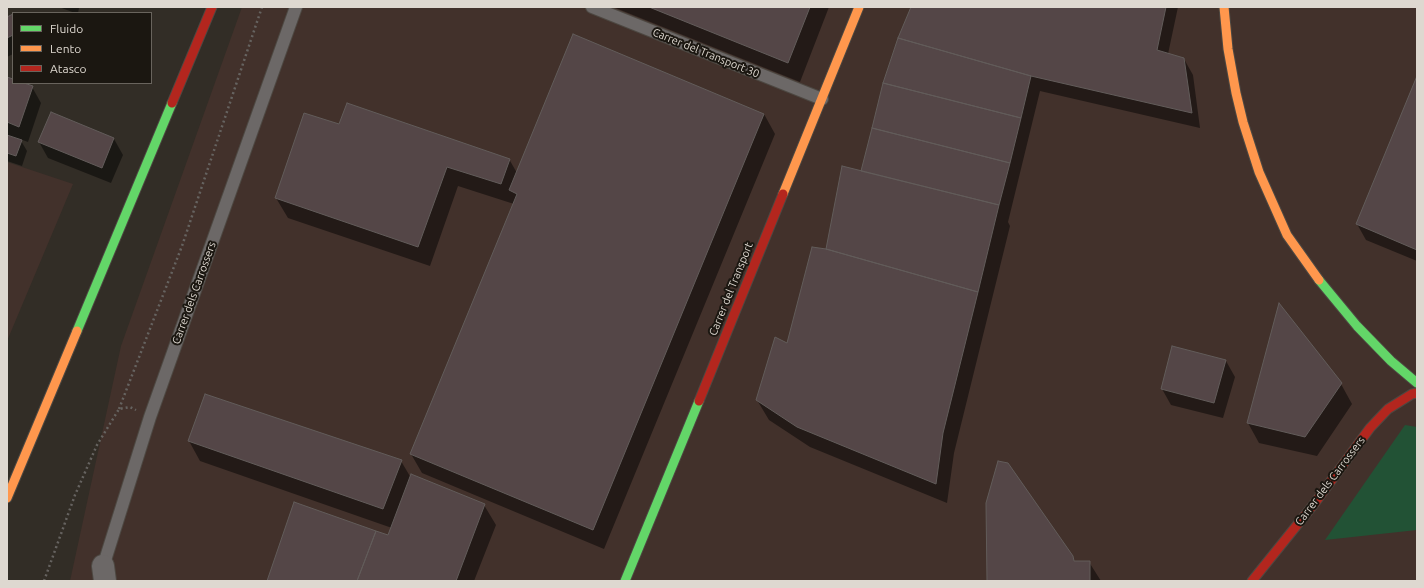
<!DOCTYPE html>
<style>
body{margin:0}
#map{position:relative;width:1424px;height:588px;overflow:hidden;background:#322d26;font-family:Ubuntu,sans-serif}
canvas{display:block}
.frame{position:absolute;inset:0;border:8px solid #ded8d0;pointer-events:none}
.legend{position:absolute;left:12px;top:12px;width:140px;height:72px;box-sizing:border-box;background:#1b1711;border:1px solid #69645d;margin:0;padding:5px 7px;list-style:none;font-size:12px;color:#ded8d0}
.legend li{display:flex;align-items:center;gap:8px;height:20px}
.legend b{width:20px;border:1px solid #69645d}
</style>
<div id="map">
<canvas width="1424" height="588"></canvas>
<div class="frame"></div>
<ul class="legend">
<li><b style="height:5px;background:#63d668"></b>Fluido</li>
<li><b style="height:5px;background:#ff974d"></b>Lento</li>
<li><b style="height:5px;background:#b3261e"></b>Atasco</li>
</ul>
</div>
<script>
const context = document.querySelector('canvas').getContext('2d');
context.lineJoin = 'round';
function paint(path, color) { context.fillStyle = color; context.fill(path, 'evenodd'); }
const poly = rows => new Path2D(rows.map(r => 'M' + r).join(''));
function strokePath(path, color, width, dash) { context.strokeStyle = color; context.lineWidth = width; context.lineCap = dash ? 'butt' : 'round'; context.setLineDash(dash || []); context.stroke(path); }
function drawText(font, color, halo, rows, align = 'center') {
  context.font = font + ' Ubuntu,sans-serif'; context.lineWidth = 4; context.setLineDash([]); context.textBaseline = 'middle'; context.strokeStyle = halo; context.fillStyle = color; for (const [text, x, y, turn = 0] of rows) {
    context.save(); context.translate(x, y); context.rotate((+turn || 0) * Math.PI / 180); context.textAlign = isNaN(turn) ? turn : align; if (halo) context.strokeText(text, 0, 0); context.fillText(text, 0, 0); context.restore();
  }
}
const commercial = poly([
 [242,7,1417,7,1417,581,70,581,121,346],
 [7,162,73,184,7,341]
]);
const green = poly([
 [1405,425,1417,427,1417,530,1325,540]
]);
const shadow = poly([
 [59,7,78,7,79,8,78,13,75,13],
 [613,7,829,7,800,82],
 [912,7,1178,7,1168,54,1184,59,1193,75,1200,128,1040,91,1008,222,1010,226,954,453,947,503,810,447,769,420,757,400,788,344,827,250,862,172],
 [13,15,13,54,7,57,7,18],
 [7,78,13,80,13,83,21,83,32,87,41,103,28,142,20,139,27,151,22,166,7,161],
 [1417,79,1417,261,1366,240,1357,224],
 [51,114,114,139,123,155,111,183,48,158,39,142],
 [764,114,775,134,604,549,422,473,411,454,514,204,458,186,430,266,288,218,276,198,340,125,509,159,517,173],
 [1173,347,1226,361,1235,377,1223,418,1171,405,1162,389],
 [1341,384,1352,404,1317,456,1259,443,1248,423],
 [189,441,401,461,411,478,484,505,496,525,474,581,268,581,389,536,392,528,200,461],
 [1073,556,1074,559,1073,558,1074,566,1076,566,1075,561,1076,562,1089,562,1101,581,988,581]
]);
const building = poly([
 [649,7,810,7,788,63,649,7],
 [911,7,1166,7,1157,50,1184,58,1192,113,1031,76,898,38,911,7],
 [13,14,13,35,7,38,7,17,13,14],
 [573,34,764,114,593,530,410,454,517,194,509,190,573,34],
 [898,38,1031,76,1021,118,883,83,898,38],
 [1417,76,1417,250,1356,224,1417,76],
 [7,77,13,79,13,83,24,83,33,86,19,127,7,122,7,77],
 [883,83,1021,118,1010,163,872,128,883,83],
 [347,103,510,159,501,184,447,167,418,247,275,198,304,113,339,124,347,103],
 [51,112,114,138,102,168,38,142,51,112],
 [872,128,1010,163,999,205,861,171,872,128],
 [7,135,22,140,16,156,7,153,7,135],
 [842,166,999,205,978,292,826,249,842,166],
 [812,247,826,249,978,292,943,433,936,484,797,427,756,400,775,337,787,343,812,247],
 [1279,303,1342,383,1305,437,1247,423,1279,303],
 [1172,346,1226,360,1214,403,1161,389,1172,346],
 [205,394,402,460,383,509,188,441,205,394],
 [998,461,1008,463,1073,556,1074,561,1090,561,1090,581,987,581,986,503,998,461],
 [411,474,485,504,456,581,357,581,376,531,388,535,411,474],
 [294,502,376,531,357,581,267,581,294,502]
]);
const path = poly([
 [119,409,182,246,262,7],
 [44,581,75,495,97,445,119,409,130,407,136,410]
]);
const lane = poly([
 [592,7,822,99],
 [102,570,150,417,296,7]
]);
const street = poly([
 [103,566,105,581]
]);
const fast = poly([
 [1319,280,1357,326,1391,361,1417,383],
 [77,331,172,103],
 [625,581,699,401]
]);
const slow = poly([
 [1224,7,1228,49,1236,93,1243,122,1259,172,1287,235,1319,280],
 [783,194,859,7],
 [7,498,77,331]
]);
const jam = poly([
 [172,103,212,7],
 [699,401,783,194],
 [1252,581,1314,504,1370,428,1388,409,1412,394,1417,393]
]);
const streetNames = [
 ["Carrer del Transport 30",706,53,22],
 ["Carrer del Transport",731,289,-68],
 ["Carrer dels Carrossers",194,293,-70],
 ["Carrer dels Carrossers",1330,481,-53]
];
paint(commercial, '#42312b');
paint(green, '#225235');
paint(shadow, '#0007');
paint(building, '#544647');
strokePath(building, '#625c5a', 1);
strokePath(lane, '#4d4842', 14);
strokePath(street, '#4d4842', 24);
strokePath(fast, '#4d4842', 11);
strokePath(slow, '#4d4842', 11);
strokePath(jam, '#4d4842', 11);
strokePath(path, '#666360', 2.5, [2, 3]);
strokePath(lane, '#6c6867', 12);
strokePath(street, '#6c6867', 22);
strokePath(fast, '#63d668', 9);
strokePath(slow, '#ff974d', 9);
strokePath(jam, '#b3261e', 9);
drawText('11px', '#ded8d0', '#1b1711', streetNames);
</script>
